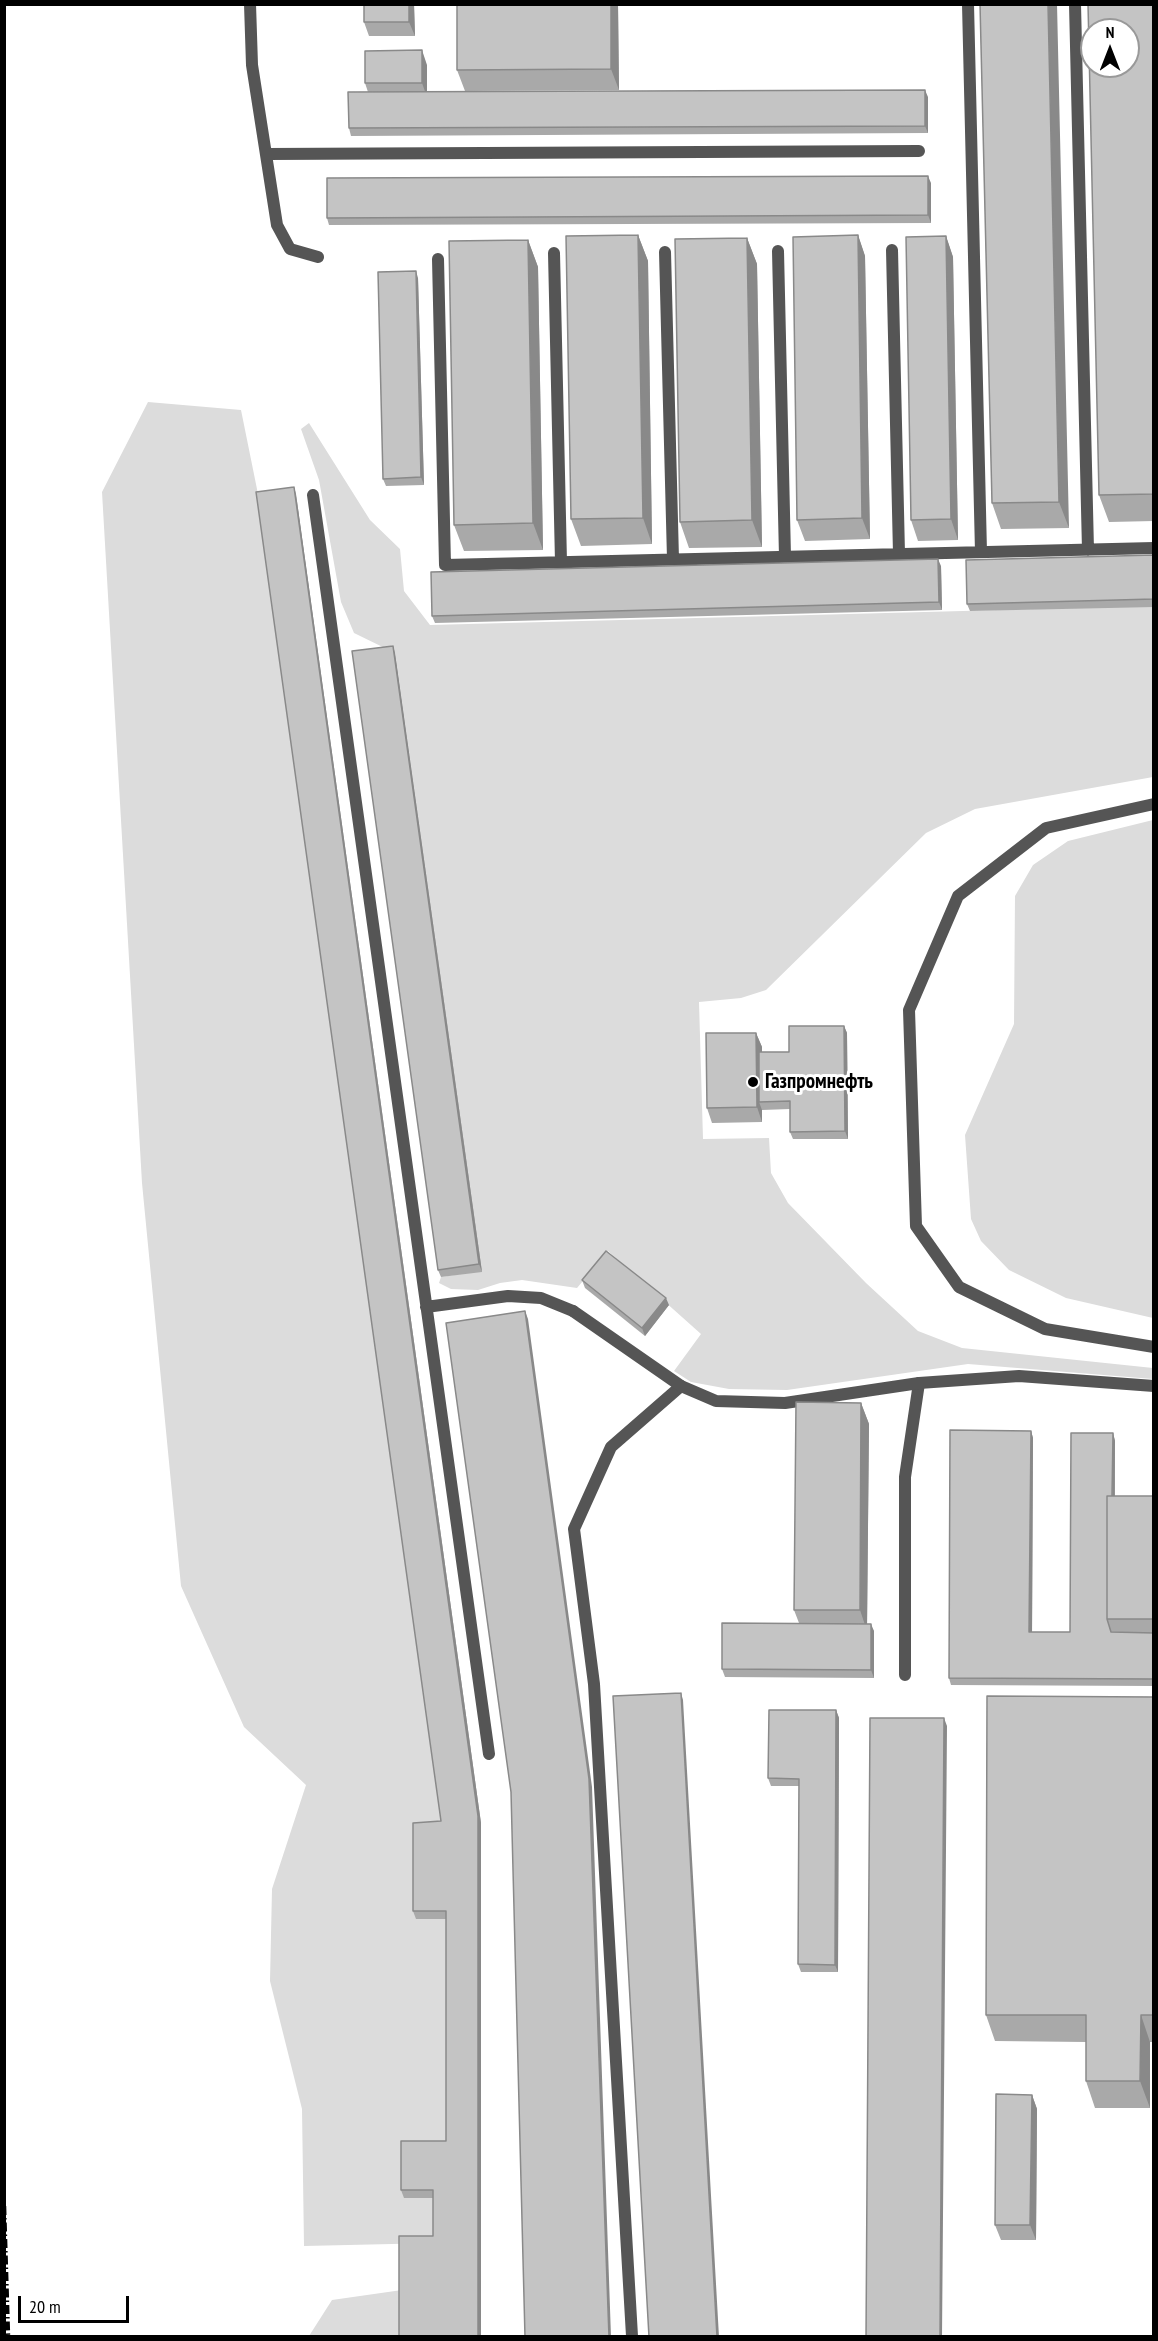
<!DOCTYPE html>
<meta charset="utf-8">
<style>
body{margin:0}
#map{position:relative;width:1158px;height:2341px;overflow:hidden;background:#fff;font-family:"PT Sans Narrow",sans-serif}
canvas{display:block}
.frame{position:absolute;inset:0;border:6px solid #000;pointer-events:none}
.north{position:absolute;left:1080px;top:18px;width:60px;height:60px;box-sizing:border-box;background:#fff;border:2px solid #999;border-radius:50%;rotate:0deg;font-size:16px;font-weight:700;line-height:24px;text-align:center;color:#000}
.north::after{content:'';display:block;margin:auto;width:21px;height:27px;background:#000;clip-path:polygon(50% 0,100% 100%,50% 72%,0 100%)}
.scale{position:absolute;left:18px;top:2296px;width:111px;height:27px;box-sizing:border-box;border:3px solid #000;border-top:0;padding-left:8px;font-size:18px;line-height:21px;white-space:nowrap;color:#000;-webkit-text-stroke:4px #fff;paint-order:stroke}
</style>
<div id="map">
<canvas width="1158" height="2341"></canvas>
<div class="frame"></div>
<div class="north">N</div>
<div class="scale">20 m</div>
</div>
<script>
const context = document.querySelector('canvas').getContext('2d');
context.lineJoin = 'round';
function paint(path, color) { context.fillStyle = color; context.fill(path, 'evenodd'); }
const poly = rows => new Path2D(rows.map(r => 'M' + r).join(''));
function strokePath(path, color, width, dash) { context.strokeStyle = color; context.lineWidth = width; context.lineCap = dash ? 'butt' : 'round'; context.setLineDash(dash || []); context.stroke(path); }
function drawText(font, color, halo, rows, align = 'center') {
  context.font = font + ' "PT Sans Narrow",sans-serif'; context.lineWidth = 6; context.setLineDash([]); context.textBaseline = 'middle'; context.strokeStyle = halo; context.fillStyle = color; for (const [text, x, y, turn = 0] of rows) {
    context.save(); context.translate(x, y); context.rotate((+turn || 0) * Math.PI / 180); context.textAlign = isNaN(turn) ? turn : align; if (halo) context.strokeText(text, 0, 0); context.fillText(text, 0, 0); context.restore();
  }
}
const green = poly([
 [148,402,241,410,259,499,444,1828,416,1918,449,1919,449,2148,404,2197,436,2198,436,2243,304,2246,302,2109,270,1981,272,1889,306,1785,244,1727,181,1586,142,1183,102,492],
 [309,423,370,520,400,549,404,591,430,625,1153,606,1153,777,975,809,926,833,766,990,741,998,699,1002,703,1139,769,1138,771,1173,788,1203,866,1283,918,1331,962,1348,1153,1368,1153,1379,968,1364,787,1390,729,1389,691,1382,674,1371,701,1334,608,1251,577,1288,522,1280,500,1283,478,1290,451,1289,439,1283,441,1277,481,1271,395,653,354,633,341,602,319,480,301,429],
 [1153,820,1154,820,1153,1318,1066,1298,1009,1270,981,1241,971,1219,965,1135,1014,1024,1015,896,1033,865,1068,841],
 [402,2290,402,2336,309,2336,332,2300]
]);
const service = poly([
 [250,4,252,65,277,225,290,249,318,257],
 [968,4,981,552],
 [1075,4,1088,550],
 [267,154,919,151],
 [892,250,899,554],
 [778,251,785,557],
 [665,252,673,559],
 [554,253,561,562],
 [438,259,445,565,1154,548],
 [313,495,489,1754],
 [1154,804,1046,828,958,896,909,1010,916,1226,959,1287,1045,1329,1154,1347],
 [426,1307,508,1296,541,1298,573,1311],
 [905,1675,905,1477,919,1383],
 [632,2336,594,1684,574,1529,611,1447,681,1386]
]);
const minor = poly([
 [573,1311,681,1386,716,1401,785,1403,919,1383,1019,1376,1154,1386]
]);
const rail = poly([
 [4,2206,8,2336]
]);
const wall = poly([
 [364,4,414,4,415,36,369,36,364,22],
 [457,4,618,4,619,90,465,91,457,70],
 [980,4,1069,528,1001,529,992,503],
 [1154,4,1154,521,1109,522,1099,495],
 [427,65,427,92,928,97,928,133,351,136,349,128,368,92,365,83],
 [931,183,931,223,329,225,327,218],
 [638,235,648,261,652,544,581,546,571,519],
 [858,235,865,256,870,539,805,541,797,520],
 [946,236,953,257,958,540,918,541,911,520],
 [747,238,757,264,762,547,689,548,680,522],
 [528,240,538,267,543,550,464,551,454,525],
 [418,278,424,485,386,486,383,479],
 [296,494,481,1823,481,2337,433,2236,433,2198,404,2198,401,2190,446,2141,446,1919,416,1919,413,1911,441,1821],
 [1154,555,1154,607,970,611,967,604],
 [941,566,942,610,435,623,432,616],
 [395,653,482,1272,441,1277,438,1270],
 [844,1026,847,1033,848,1139,793,1139,790,1132,790,1109,762,1110,762,1122,712,1123,707,1108,756,1033,762,1047,762,1052,789,1052],
 [582,1280,669,1305,645,1336,585,1288],
 [861,1403,869,1424,867,1624,874,1631,874,1678,725,1677,722,1669,799,1623,794,1610],
 [1031,1431,1033,1438,1032,1632,1070,1632,1113,1433,1115,1441,1115,1496,1154,1496,1154,1686,951,1685,949,1678],
 [1154,1697,1154,2042,1150,2042,1150,2108,1095,2108,1086,2081,1086,2042,995,2041,986,2015],
 [836,1710,839,1718,838,1972,801,1972,798,1964,799,1786,771,1786,768,1778],
 [1032,2095,1037,2109,1036,2240,1001,2240,995,2225]
]);
const shadedWall = poly([
 [409,4,414,4,415,36,409,22],
 [611,4,618,4,619,90,611,69],
 [1048,4,1057,4,1069,528,1059,502],
 [422,50,427,65,427,97,422,83],
 [925,90,928,97,928,133,925,126],
 [928,176,931,183,931,223,928,215],
 [638,235,648,261,652,544,643,518],
 [858,235,865,256,870,539,862,518],
 [946,236,953,257,958,540,951,519],
 [747,238,757,264,762,547,752,520],
 [528,240,538,267,543,550,533,523],
 [416,271,418,278,424,485,421,477],
 [294,487,296,494,481,1823,481,2337,478,2337,478,1816],
 [938,559,941,566,942,610,939,602],
 [393,646,395,653,482,1272,479,1264],
 [844,1026,847,1033,848,1139,845,1131],
 [756,1033,762,1047,762,1102,759,1102,762,1110,762,1122,757,1107],
 [666,1298,669,1305,645,1336,642,1328],
 [525,1311,528,1319,592,1787,611,2337,609,2337],
 [861,1403,869,1424,867,1631,860,1610],
 [1031,1431,1033,1438,1032,1639,1029,1632],
 [1113,1433,1115,1441,1114,1619,1112,1619],
 [871,1624,874,1631,874,1678,871,1670],
 [681,1693,683,1700,719,2337,717,2337],
 [836,1710,839,1718,838,1972,835,1965],
 [944,1718,947,1726,942,2337,940,2337],
 [1141,2015,1150,2042,1150,2108,1140,2081],
 [1032,2095,1037,2109,1036,2240,1030,2225]
]);
const building = poly([
 [364,4,409,4,409,22,364,22,364,4],
 [457,4,611,4,611,69,457,70,457,4],
 [980,4,1048,4,1059,502,992,503,980,4],
 [1088,4,1154,4,1154,494,1099,495,1088,4],
 [1092,30,1128,30,1128,66,1092,66,1092,30],
 [422,50,422,83,365,83,365,51,422,50],
 [925,90,925,126,349,128,348,92,925,90],
 [928,176,928,215,327,218,327,178,928,176],
 [638,235,643,518,571,519,566,236,638,235],
 [858,235,862,518,797,520,793,237,858,235],
 [946,236,951,519,911,520,906,237,946,236],
 [747,238,752,520,680,522,675,239,747,238],
 [528,240,533,523,454,525,449,241,528,240],
 [416,271,421,477,383,479,378,272,416,271],
 [294,487,478,1816,478,2337,399,2337,399,2236,433,2236,433,2190,401,2190,401,2141,446,2141,446,1911,413,1911,413,1823,441,1821,256,492,294,487],
 [1154,555,1154,599,967,604,966,560,1154,555],
 [938,559,939,602,432,616,431,572,938,559],
 [393,646,479,1264,438,1270,352,651,393,646],
 [789,1026,844,1026,845,1131,790,1132,790,1101,759,1102,759,1052,789,1052,789,1026],
 [706,1033,756,1033,757,1107,707,1108,706,1033],
 [606,1251,666,1298,642,1328,582,1280,606,1251],
 [525,1311,589,1779,609,2337,525,2337,511,1792,446,1323,525,1311],
 [796,1402,861,1403,860,1610,794,1610,796,1402],
 [950,1430,1031,1431,1029,1632,1070,1632,1071,1433,1113,1433,1112,1496,1107,1496,1107,1619,1111,1632,1154,1633,1154,1679,949,1678,950,1430],
 [1107,1496,1154,1496,1154,1619,1107,1619,1107,1496],
 [722,1623,871,1624,871,1670,722,1669,722,1623],
 [681,1693,717,2337,649,2337,613,1696,681,1693],
 [987,1696,1154,1697,1154,2015,1141,2015,1140,2081,1086,2081,1086,2015,986,2015,987,1696],
 [769,1710,836,1710,835,1965,798,1964,799,1779,768,1778,769,1710],
 [870,1718,944,1718,940,2337,866,2337,870,1718],
 [996,2094,1032,2095,1030,2225,995,2225,996,2094]
]);
const markers = [
 [753,1082,6,"#000"]
];
const poiNames = [
 ["Газпромнефть",765,1082]
];
paint(green, '#dcdcdc');
strokePath(service, '#555', 12);
strokePath(minor, '#555', 12);
strokePath(rail, '#000', 4.5, [9, 3, 1.5, 3]);
paint(wall, '#a9a9a9');
paint(shadedWall, '#898989');
paint(building, '#c4c4c4');
strokePath(building, '#898989', 1.5);
for (const [x, y, r, color] of markers) { const dot = new Path2D(); dot.arc(x, y, r, 0, 2 * Math.PI); context.fillStyle = color; context.fill(dot); strokePath(dot, '#fff', 2); }
drawText('bold 21px', '#000', '#fff', poiNames, 'left');
</script>
